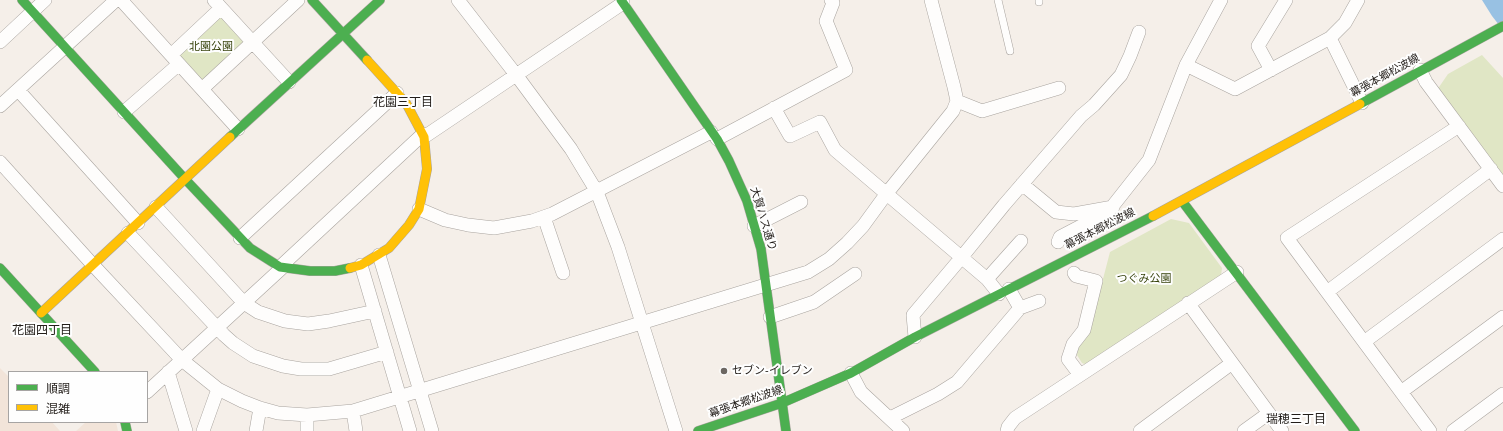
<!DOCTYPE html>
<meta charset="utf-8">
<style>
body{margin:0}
#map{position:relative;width:1503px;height:431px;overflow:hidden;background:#f5efe9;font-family:Arial,"Noto Sans JP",sans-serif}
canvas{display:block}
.legend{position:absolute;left:8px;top:371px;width:140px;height:52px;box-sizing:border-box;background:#fefefe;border:1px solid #a6a4a3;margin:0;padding:5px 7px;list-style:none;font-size:12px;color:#231e1a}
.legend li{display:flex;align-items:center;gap:8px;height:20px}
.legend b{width:20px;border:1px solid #a6a4a3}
</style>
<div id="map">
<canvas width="1503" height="431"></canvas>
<ul class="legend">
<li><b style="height:5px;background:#4caf50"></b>順調</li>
<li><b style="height:5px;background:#ffc107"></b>混雑</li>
</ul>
</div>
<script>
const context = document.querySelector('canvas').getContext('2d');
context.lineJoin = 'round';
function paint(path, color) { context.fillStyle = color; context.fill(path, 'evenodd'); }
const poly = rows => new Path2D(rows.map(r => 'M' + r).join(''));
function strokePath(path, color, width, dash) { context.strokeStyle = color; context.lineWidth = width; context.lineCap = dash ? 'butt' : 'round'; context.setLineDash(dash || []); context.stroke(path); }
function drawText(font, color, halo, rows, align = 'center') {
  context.font = font + ' Arial,"Noto Sans JP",sans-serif'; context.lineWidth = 4; context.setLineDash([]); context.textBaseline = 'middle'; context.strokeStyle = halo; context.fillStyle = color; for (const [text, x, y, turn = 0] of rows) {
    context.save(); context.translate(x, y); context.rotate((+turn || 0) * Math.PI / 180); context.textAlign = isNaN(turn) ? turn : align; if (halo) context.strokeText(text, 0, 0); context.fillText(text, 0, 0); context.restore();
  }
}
const education = poly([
 [0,368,9,377,9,422,52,422,60,431,0,431],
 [86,422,116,422,118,431,76,431]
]);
const green = poly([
 [218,15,223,16,244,38,243,43,204,80,199,80,178,57],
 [1482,55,1503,78,1503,176,1437,90,1448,74],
 [1171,219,1189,223,1222,268,1221,276,1087,365,1082,363,1077,355,1078,348,1090,329,1110,252]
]);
const water = poly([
 [1482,0,1503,0,1503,30,1492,16]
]);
const lane = poly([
 [998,0,1010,51],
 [1039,0,1039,2]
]);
const street = poly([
 [121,0,238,129],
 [214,0,289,82],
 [458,0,517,76,571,149,597,192,618,247,676,431],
 [1330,38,1362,103],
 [0,42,45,0],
 [171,55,221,8],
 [1186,65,1235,89,1330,38,1345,23,1358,0],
 [1271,70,1258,46,1286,0],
 [1420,70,1426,82,1503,186],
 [202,89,298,0],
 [18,90,138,223],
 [957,101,982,111,1059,88],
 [0,106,116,0],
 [774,108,790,136,820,122,835,150,987,279,999,294],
 [124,112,179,64],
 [424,137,623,3],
 [717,139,846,70,826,21,833,3,831,0],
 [0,162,93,265,182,360,218,389,242,401,260,408,278,413,307,415,353,411,808,272,829,259,847,243,863,226,887,193,953,111,957,101,954,87,931,0],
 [1022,184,1056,212,1074,214,1113,207],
 [156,207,244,303,258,312,285,321,308,324,329,321,375,311],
 [419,209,445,220,468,225,494,228,532,221,552,214,711,132],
 [544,217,563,273],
 [754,226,801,202],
 [128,233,224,335,233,343,253,356,283,366,301,369,329,369,387,352],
 [240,238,397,93],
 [1058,242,1060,237,1108,212,1149,160,1186,65,1221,0],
 [379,255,432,431],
 [361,265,410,431],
 [280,267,423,134],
 [1074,273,1076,276,1096,281,1084,330,1073,344,1068,359,1080,375],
 [987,279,1021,241],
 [1327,292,1491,169],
 [1188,303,1282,431],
 [1020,308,1039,301],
 [770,317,814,302,855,274],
 [915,337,913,315,961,258,1004,205,1081,116,1094,105,1121,75,1130,56,1139,32],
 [1364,342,1503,239],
 [168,372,186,431],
 [851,373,861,392,903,431],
 [147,392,283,267],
 [1401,392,1503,317],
 [353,411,356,431],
 [307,415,307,431],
 [890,418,938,394,957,382,1020,308,1009,289],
 [203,431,218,389],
 [256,431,260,408],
 [1007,431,1008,427,1015,418,1237,272],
 [1140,431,1232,363],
 [1244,431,1269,413],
 [1430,431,1287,238,1459,126],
 [1453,431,1503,394]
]);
const fast = poly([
 [22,0,185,179,250,248,280,267,310,271,335,271,350,268],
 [312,0,367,60],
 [621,0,717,139,729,161,747,201,761,249,786,431],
 [1360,104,1503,26],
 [230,137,380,0],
 [1182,201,1355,431],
 [0,268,95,372],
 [125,422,127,431],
 [698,431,782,403,851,373,915,337,1153,216]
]);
const slow = poly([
 [1153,216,1360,104],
 [350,268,361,265,389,248,409,225,419,209,427,169,424,137,406,103,367,60],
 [41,313,230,137]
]);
const markers = [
 [724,371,4,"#6c6762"]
];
const parkNames = [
 ["北園公園",211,47],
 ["つぐみ公園",1144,279]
];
const streetNames = [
 ["幕張本郷松波線",1385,76,-29],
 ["大賀ハス通り",763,219,73],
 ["幕張本郷松波線",1100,229,-27],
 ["幕張本郷松波線",746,402,-19]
];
const poiNames = [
 ["セブン-イレブン",732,371]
];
const neighbourhoodNames = [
 ["花園三丁目",403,103],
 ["花園四丁目",42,331],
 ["瑞穂三丁目",1296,420]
];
paint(education, '#f2e4d9');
paint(green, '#e0e6c5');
paint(water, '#98c1e3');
strokePath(lane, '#a9a49f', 8);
strokePath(street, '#a9a49f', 14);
strokePath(fast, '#a9a49f', 10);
strokePath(slow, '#a9a49f', 10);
strokePath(lane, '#fefdfc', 7);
strokePath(street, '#fefdfc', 13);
strokePath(fast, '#4caf50', 9);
strokePath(slow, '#ffc107', 9);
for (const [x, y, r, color] of markers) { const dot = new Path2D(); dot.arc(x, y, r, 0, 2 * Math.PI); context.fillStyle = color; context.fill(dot); strokePath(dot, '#fefefe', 1.5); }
drawText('11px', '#37430c', '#fefefe', parkNames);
drawText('11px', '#231e1a', '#fefefe', streetNames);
drawText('11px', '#231e1a', '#fefefe', poiNames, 'left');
drawText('12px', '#231e1a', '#fefefe', neighbourhoodNames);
</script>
